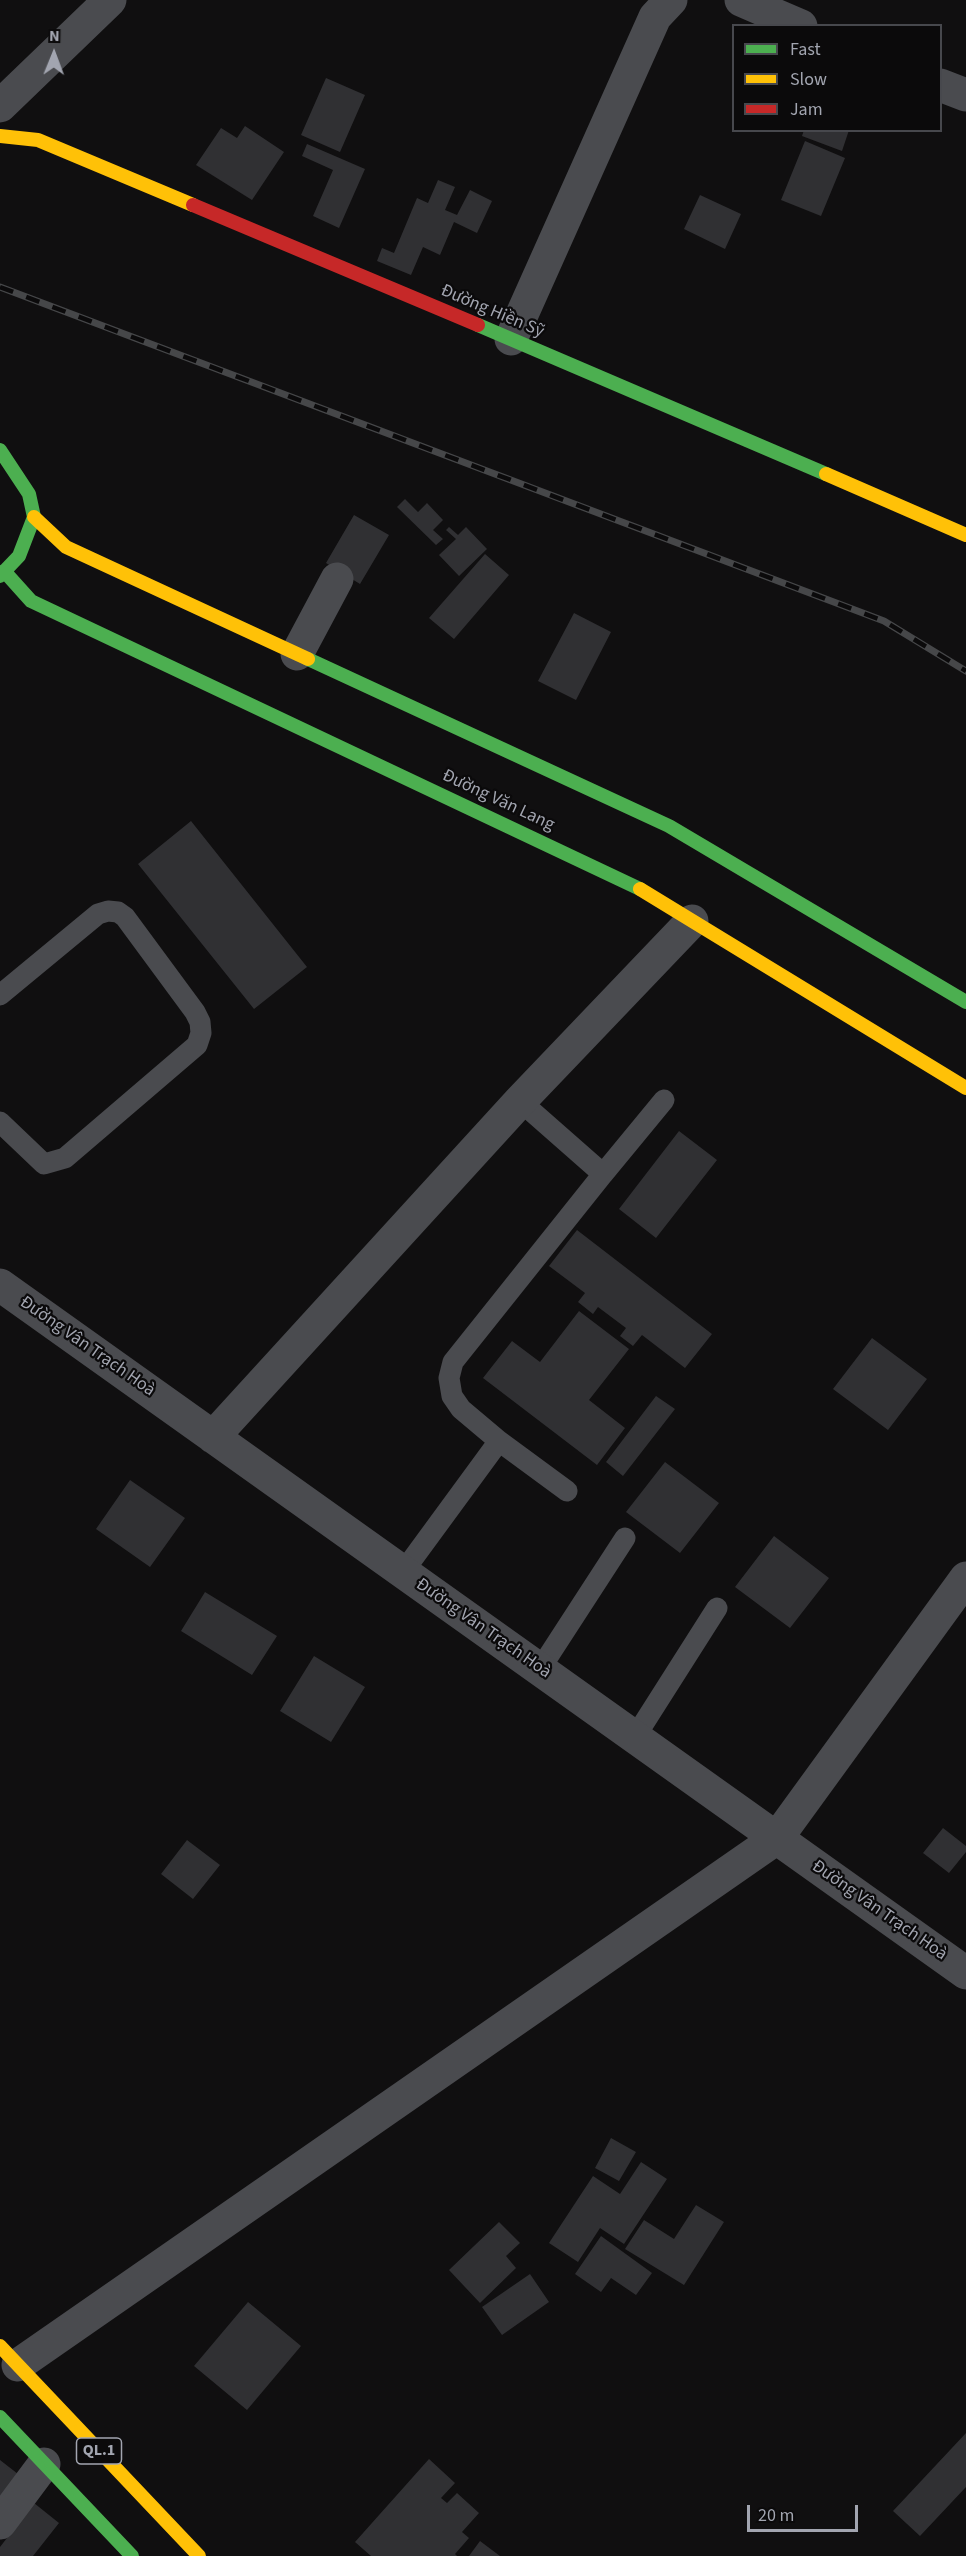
<!DOCTYPE html>
<meta charset="utf-8">
<style>
body{margin:0}
#map{position:relative;width:966px;height:2556px;overflow:hidden;background:#100f10;font-family:"Source Sans 3",sans-serif}
canvas{display:block}
.legend{position:absolute;left:732px;top:24px;width:210px;height:108px;box-sizing:border-box;background:#0b0a0b;border:2px solid #47484d;margin:0;padding:8px 10px;list-style:none;font-size:18px;color:#a2a5b0}
.legend li{display:flex;align-items:center;gap:12px;height:30px}
.legend b{width:30px;border:2px solid #47484d}
.north{position:absolute;left:24px;top:24px;width:60px;height:60px;-webkit-text-stroke:4px #0b0a0b;paint-order:stroke;rotate:1deg;font-size:16px;font-weight:700;line-height:24px;text-align:center;color:#a2a5b0}
.north::after{content:'';display:block;margin:auto;width:21px;height:27px;background:#a2a5b0;clip-path:polygon(50% 0,100% 100%,50% 72%,0 100%)}
.scale{position:absolute;left:747px;top:2505px;width:111px;height:27px;box-sizing:border-box;border:3px solid #a2a5b0;border-top:0;padding-left:8px;font-size:18px;line-height:21px;white-space:nowrap;color:#a2a5b0;-webkit-text-stroke:4px #0b0a0b;paint-order:stroke}
</style>
<div id="map">
<canvas width="966" height="2556"></canvas>
<ul class="legend">
<li><b style="height:8px;background:#4caf50"></b>Fast</li>
<li><b style="height:8px;background:#ffc107"></b>Slow</li>
<li><b style="height:8px;background:#c62828"></b>Jam</li>
</ul>
<div class="north">N</div>
<div class="scale">20 m</div>
</div>
<script>
const context = document.querySelector('canvas').getContext('2d');
context.lineJoin = 'round';
function paint(path, color) { context.fillStyle = color; context.fill(path, 'evenodd'); }
const poly = rows => new Path2D(rows.map(r => 'M' + r).join(''));
function strokePath(path, color, width, dash) { context.strokeStyle = color; context.lineWidth = width; context.lineCap = dash ? 'butt' : 'round'; context.setLineDash(dash || []); context.stroke(path); }
function drawText(font, color, halo, rows, align = 'center') {
  context.font = font + ' "Source Sans 3",sans-serif'; context.lineWidth = 4.5; context.setLineDash([]); context.textBaseline = 'middle'; context.strokeStyle = halo; context.fillStyle = color; for (const [text, x, y, turn = 0] of rows) {
    context.save(); context.translate(x, y); context.rotate((+turn || 0) * Math.PI / 180); context.textAlign = isNaN(turn) ? turn : align; if (halo) context.strokeText(text, 0, 0); context.fillText(text, 0, 0); context.restore();
  }
}
const building = poly([
 [326,78,365,95,340,152,301,135],
 [245,126,284,152,252,200,196,165,221,128,237,138],
 [804,130,849,130,842,151,802,136],
 [805,141,845,158,821,216,781,200],
 [307,144,365,169,339,228,313,216,333,170,302,156],
 [438,180,455,187,445,210,457,215,470,190,492,201,477,233,454,222,440,255,423,247,411,275,377,261,382,248,394,253,417,198,428,203],
 [700,195,741,214,725,249,684,229],
 [405,499,418,512,427,503,443,520,433,530,443,539,436,545,397,507],
 [354,515,389,535,360,584,326,563],
 [449,527,458,535,466,527,487,549,459,576,439,555,456,539,446,530],
 [485,554,509,575,454,639,429,618],
 [574,613,611,632,576,700,538,681],
 [191,821,307,967,254,1009,138,864],
 [679,1131,717,1160,656,1238,619,1209],
 [577,1230,712,1334,685,1368,642,1335,633,1346,620,1336,626,1328,598,1307,593,1314,578,1302,585,1293,549,1266],
 [579,1311,629,1349,589,1400,625,1428,597,1465,483,1378,512,1341,540,1362],
 [872,1338,927,1379,888,1430,833,1389],
 [656,1396,675,1409,623,1476,606,1462],
 [665,1462,719,1503,680,1553,626,1512],
 [130,1480,185,1518,150,1567,96,1529],
 [774,1536,829,1578,790,1628,735,1587],
 [205,1592,277,1636,252,1675,181,1631],
 [314,1656,365,1687,331,1742,280,1711],
 [943,1828,966,1846,966,1852,949,1873,923,1853],
 [187,1840,220,1865,193,1899,161,1874],
 [611,2138,636,2152,619,2181,595,2168],
 [641,2162,667,2179,624,2244,600,2228,578,2262,549,2243,593,2176,620,2194],
 [696,2205,724,2222,684,2285,625,2249,644,2220,674,2239],
 [499,2222,520,2243,506,2256,516,2268,480,2303,449,2270],
 [601,2236,652,2273,636,2295,611,2278,601,2292,575,2274],
 [530,2274,549,2302,502,2335,482,2307],
 [248,2302,301,2346,247,2410,194,2366],
 [966,2433,966,2487,920,2536,893,2511],
 [429,2459,455,2483,441,2498,447,2503,457,2493,479,2513,462,2532,469,2538,455,2554,457,2556,371,2556,355,2542],
 [0,2460,18,2474,0,2498],
 [34,2503,59,2523,33,2556,0,2556,0,2547],
 [480,2541,500,2556,469,2556]
]);
const lane = poly([
 [0,995,98,914,108,911,118,912,125,917,195,1012,200,1022,201,1033,197,1045,65,1158,44,1164,0,1122],
 [603,1174,664,1100],
 [499,1441,567,1491],
 [403,1572,499,1441,461,1409,452,1396,449,1378,453,1362,603,1174,520,1101],
 [540,1669,625,1538],
 [635,1737,717,1608]
]);
const street = poly([
 [741,0,801,26],
 [940,85,966,95],
 [0,106,110,0],
 [511,339,655,17,671,0],
 [297,654,337,579],
 [0,1285,966,1973],
 [213,1437,520,1101,692,921],
 [18,2365,777,1838,966,1578],
 [0,2523,44,2464]
]);
const fast = poly([
 [478,325,826,474],
 [0,450,29,494,34,517,19,556,0,576],
 [4,571,31,601,640,889],
 [308,659,669,826,966,1002],
 [0,2417,132,2556]
]);
const slow = poly([
 [0,136,38,140,193,205],
 [826,474,966,535],
 [34,517,66,547,308,659],
 [640,889,966,1088],
 [0,2346,199,2556]
]);
const jam = poly([
 [193,205,478,325]
]);
const rail = poly([
 [0,287,884,621,966,671]
]);
const shields = [
 [99,2451,45]
];
const shieldNames = [
 ["QL.1",99,2451]
];
const streetNames = [
 ["Đường Hiền Sỹ",492,312,23],
 ["Đường Văn Lang",498,801,25],
 ["Đường Vân Trạch Hoà",87,1347,35],
 ["Đường Vân Trạch Hoà",483,1629,35],
 ["Đường Vân Trạch Hoà",879,1911,35]
];
paint(building, '#303033');
strokePath(lane, '#4a4b4f', 21);
strokePath(street, '#4a4b4f', 33);
strokePath(fast, '#4caf50', 14);
strokePath(slow, '#ffc107', 14);
strokePath(jam, '#c62828', 14);
strokePath(rail, '#464749', 7);
strokePath(rail, '#0b0a0b', 4.5, [14]);
for (const [x, y, w] of shields) { const box = new Path2D(); box.roundRect(x - w / 2, y - 13, w, 26, 4.5); context.fillStyle = '#0b0a0b'; context.fill(box); strokePath(box, '#a2a5b0', 1.5); }
drawText('bold 16px', '#a2a5b0', null, shieldNames);
drawText('18px', '#a2a5b0', '#0b0a0b', streetNames);
</script>
